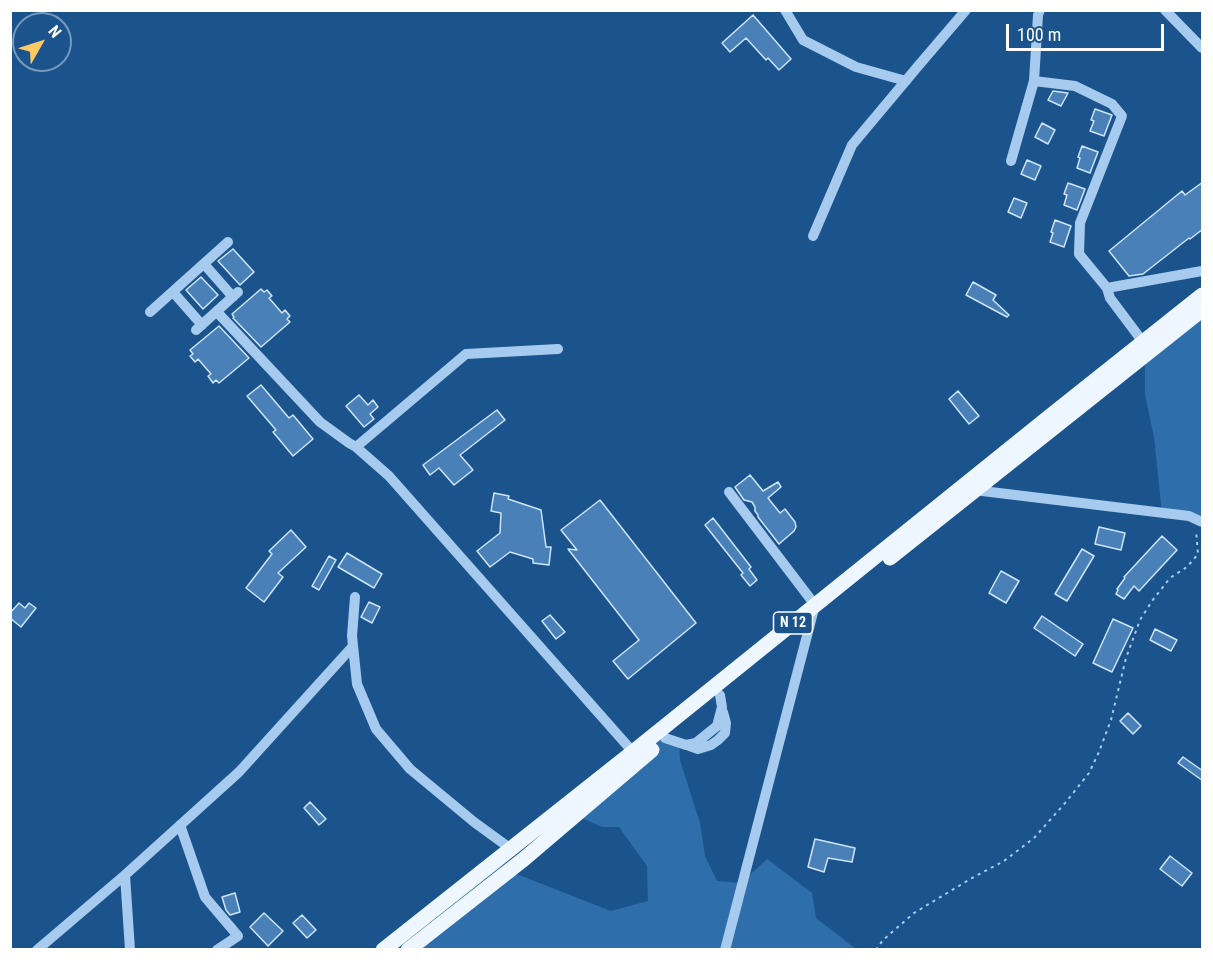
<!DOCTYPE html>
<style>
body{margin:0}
#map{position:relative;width:1213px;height:960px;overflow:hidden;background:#1b548d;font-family:"Roboto Condensed",sans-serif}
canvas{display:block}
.frame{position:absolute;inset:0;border:12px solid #fff;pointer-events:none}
.north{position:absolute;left:12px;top:12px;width:60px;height:60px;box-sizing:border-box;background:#1b548d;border:2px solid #7698bb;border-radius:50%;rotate:51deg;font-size:16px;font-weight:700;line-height:24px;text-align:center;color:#fff}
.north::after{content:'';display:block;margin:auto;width:21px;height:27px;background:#ffc964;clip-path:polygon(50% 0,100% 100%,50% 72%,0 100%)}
.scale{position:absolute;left:1006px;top:24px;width:158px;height:27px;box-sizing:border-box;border:3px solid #fff;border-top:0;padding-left:8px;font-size:18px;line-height:21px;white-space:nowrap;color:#fff;-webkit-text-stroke:4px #1b548d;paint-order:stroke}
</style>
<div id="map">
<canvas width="1213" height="960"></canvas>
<div class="frame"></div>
<div class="north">N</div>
<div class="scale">100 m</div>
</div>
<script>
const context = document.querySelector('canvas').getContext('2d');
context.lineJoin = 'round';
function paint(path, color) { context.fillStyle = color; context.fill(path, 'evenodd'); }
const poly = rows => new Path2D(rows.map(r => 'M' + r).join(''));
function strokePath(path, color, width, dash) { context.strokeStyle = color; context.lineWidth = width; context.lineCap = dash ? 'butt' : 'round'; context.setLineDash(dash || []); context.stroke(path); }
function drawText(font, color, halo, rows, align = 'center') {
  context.font = font + ' "Roboto Condensed",sans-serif'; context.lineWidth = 5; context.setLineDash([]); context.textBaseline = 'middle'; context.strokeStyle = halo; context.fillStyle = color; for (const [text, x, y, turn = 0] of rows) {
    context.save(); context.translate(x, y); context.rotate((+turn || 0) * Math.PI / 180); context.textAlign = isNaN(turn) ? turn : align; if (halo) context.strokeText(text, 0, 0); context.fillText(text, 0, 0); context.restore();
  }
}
const green = poly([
 [1202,300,1202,522,1162,513,1154,437,1145,395,1145,346],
 [660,735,679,742,680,760,700,823,705,856,717,881,741,883,767,859,812,893,816,918,856,949,391,950,496,866,611,911,648,901,647,866,619,827,602,827,566,811]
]);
const building = poly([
 [753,15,791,59,779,70,768,58,766,60,746,38,730,52,722,43,753,15],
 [1053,91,1068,93,1061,106,1048,100,1053,91],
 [1095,109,1112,115,1104,136,1090,131,1094,121,1091,120,1095,109],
 [1042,123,1055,130,1048,144,1035,137,1042,123],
 [1082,146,1098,152,1090,173,1077,168,1080,158,1078,157,1082,146],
 [1027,160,1041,166,1035,180,1021,174,1027,160],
 [1203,182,1203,229,1190,239,1189,238,1143,274,1129,276,1109,251,1182,191,1185,195,1203,182],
 [1068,183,1085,189,1077,210,1064,205,1067,195,1064,194,1068,183],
 [1014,198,1027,203,1021,218,1008,212,1014,198],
 [1055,220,1071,226,1064,247,1050,242,1053,233,1051,232,1055,220],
 [233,249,254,272,240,285,218,261,233,249],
 [201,277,218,295,203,309,186,290,201,277],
 [973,282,996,295,993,300,1009,315,1007,317,966,295,973,282],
 [261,289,264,292,267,290,272,296,269,298,282,313,285,310,290,316,287,319,290,322,261,347,233,318,234,317,232,314,261,289],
 [219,326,249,358,219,383,216,380,213,383,208,376,211,374,198,359,195,362,190,356,193,354,190,350,219,326],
 [261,385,289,418,293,415,313,439,293,456,273,432,276,430,247,396,261,385],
 [958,391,979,416,969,424,949,399,958,391],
 [359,395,368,405,373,400,378,407,370,414,374,419,364,427,346,406,359,395],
 [497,410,505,420,460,455,473,470,454,485,439,468,430,475,423,465,497,410],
 [750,475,763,491,778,482,781,487,768,498,780,513,785,509,795,522,796,527,794,531,779,544,758,517,758,515,755,511,755,507,752,502,744,500,735,487,750,475],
 [494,493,509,496,508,499,541,510,546,547,551,547,549,565,533,563,533,559,510,552,490,567,477,551,500,533,501,513,491,511,494,493],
 [600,500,696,623,628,679,613,661,639,640,568,549,577,550,561,530,600,500],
 [713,518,751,567,749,569,757,580,750,586,741,575,743,573,705,525,713,518],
 [1099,527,1125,533,1121,550,1095,544,1099,527],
 [291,530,306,547,278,573,283,577,264,602,246,588,272,554,269,551,291,530],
 [1162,536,1177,550,1139,591,1134,586,1124,599,1116,594,1118,590,1117,589,1125,578,1124,577,1162,536],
 [1082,549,1094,556,1067,601,1055,594,1082,549],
 [347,553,382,574,374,588,338,567,347,553],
 [329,556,336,560,319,590,312,586,329,556],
 [1001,571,1019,581,1006,603,989,593,1001,571],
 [369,602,380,607,372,623,361,617,369,602],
 [19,603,25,608,29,603,36,608,21,627,10,618,10,613,19,603],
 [550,615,565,632,556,639,542,621,550,615],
 [1042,616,1083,644,1075,656,1034,628,1042,616],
 [1113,619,1133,628,1112,672,1093,663,1113,619],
 [1155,629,1177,640,1171,651,1150,640,1155,629],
 [1128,713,1141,726,1133,734,1120,721,1128,713],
 [1183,757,1203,771,1203,781,1178,763,1183,757],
 [310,802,326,819,319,825,304,808,310,802],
 [815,839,855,848,852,862,828,858,824,872,808,867,815,839],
 [1170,856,1192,873,1182,886,1160,869,1170,856],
 [235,893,240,912,230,915,226,910,222,897,235,893],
 [264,913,283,931,268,946,250,927,264,913],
 [302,915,316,930,307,938,293,923,302,915]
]);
const path = poly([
 [876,950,883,940,914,913,972,878,1004,861,1034,838,1066,802,1089,773,1099,752,1111,720,1126,658,1140,620,1152,601,1170,578,1187,567,1198,554,1196,530]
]);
const minor = poly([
 [785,10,803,40,856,67,906,81],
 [1165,10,1202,48],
 [1034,81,1075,86,1112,104,1122,116,1080,223,1079,254,1107,288,1110,298,1143,342],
 [1011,161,1034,81,1038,15,1040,10],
 [813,236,852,145,919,65,966,10],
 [204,264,233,297],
 [1107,288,1202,271],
 [173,292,202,325],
 [150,312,228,242],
 [217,312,320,422,349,443,356,447,389,476,633,752],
 [196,330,238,292],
 [356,447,466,354,558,349],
 [974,490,1189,516,1202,522],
 [355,597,352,636,357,684,376,729,410,769,474,822,511,849],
 [665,738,686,745,696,743,717,726,722,707,720,695],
 [687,745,698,749,711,745,718,740,725,733,726,723,723,712],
 [180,825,205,897,238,936,217,950],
 [37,950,125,875],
 [130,950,125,875,239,772,353,646],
 [725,950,815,605,729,492]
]);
const major = poly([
 [890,558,1202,310],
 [383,950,633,752,1050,416,1202,295],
 [408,950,524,859,652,750]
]);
const shields = [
 [793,623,39]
];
const shieldNames = [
 ["N 12",793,623]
];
paint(green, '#2e6eab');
paint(building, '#4880b7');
strokePath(building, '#cde4fa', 1.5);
strokePath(path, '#a7cbee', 2, [3, 4.5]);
strokePath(minor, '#a7cbee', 10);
strokePath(major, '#eef6ff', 15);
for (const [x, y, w] of shields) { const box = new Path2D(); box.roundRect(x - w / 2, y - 11, w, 22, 4.5); context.fillStyle = '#1b548d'; context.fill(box); strokePath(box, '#fff', 1.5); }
drawText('bold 14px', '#fff', null, shieldNames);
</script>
